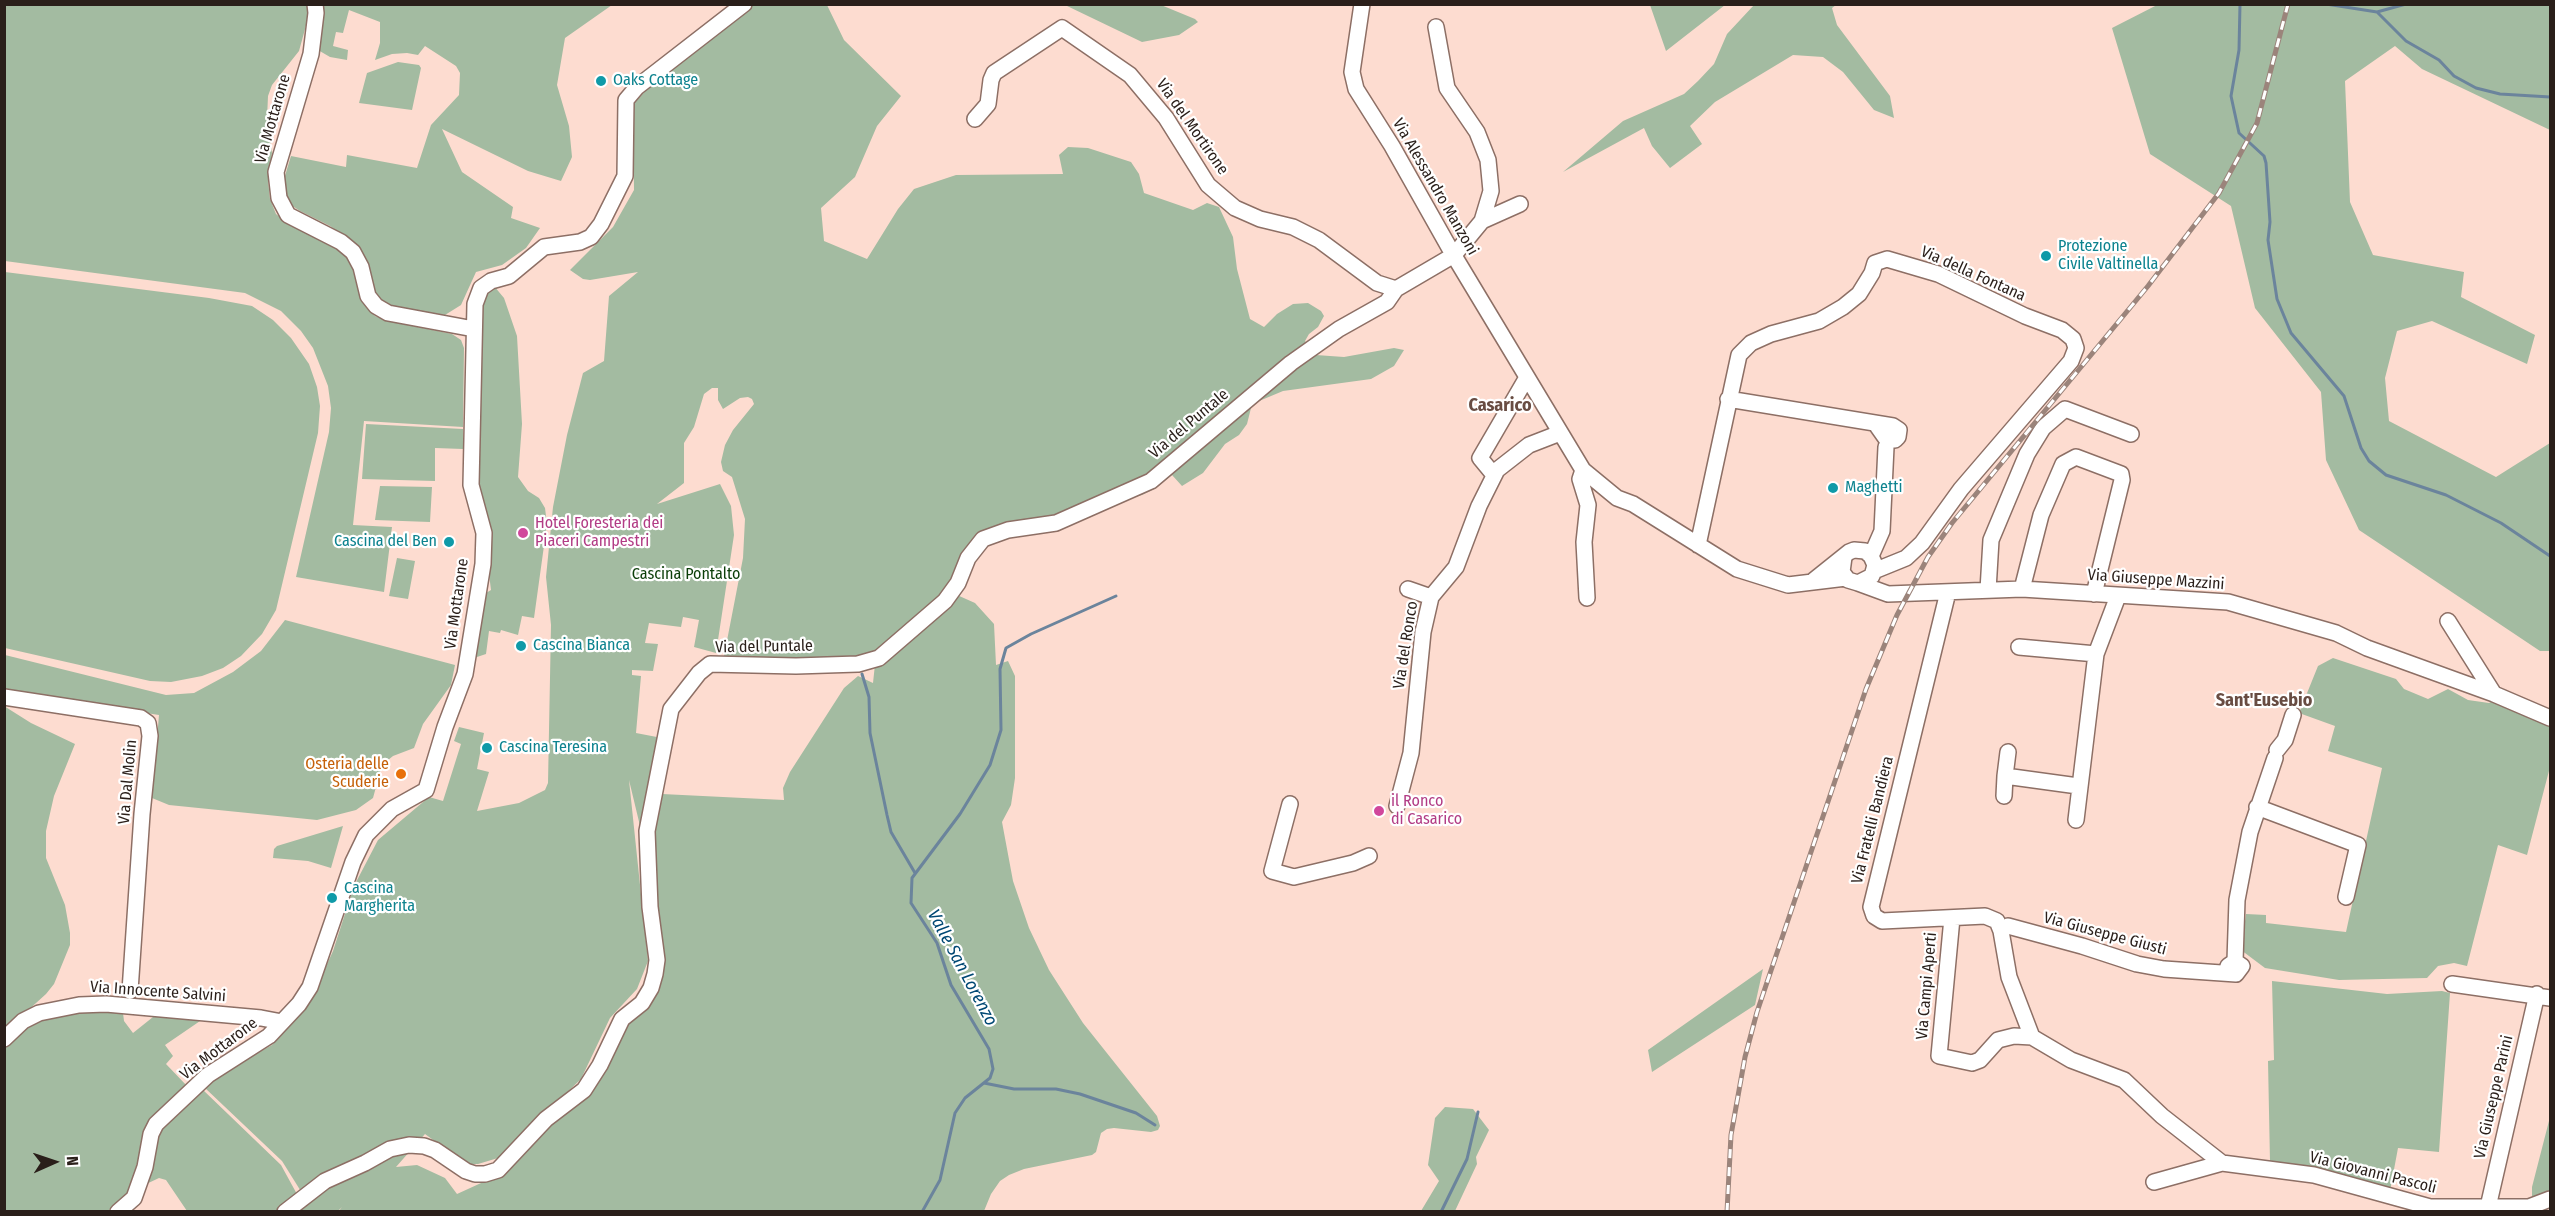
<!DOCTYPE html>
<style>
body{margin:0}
#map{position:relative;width:2555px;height:1216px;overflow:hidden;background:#fddcd0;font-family:"Fira Sans Condensed",sans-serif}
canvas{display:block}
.frame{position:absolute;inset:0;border:6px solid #2a1f1a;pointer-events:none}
.north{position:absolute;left:24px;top:1132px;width:60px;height:60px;-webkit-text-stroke:4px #fff;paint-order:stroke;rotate:87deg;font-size:16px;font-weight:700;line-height:24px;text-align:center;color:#2a1f1a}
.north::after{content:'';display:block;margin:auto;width:21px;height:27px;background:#2a1f1a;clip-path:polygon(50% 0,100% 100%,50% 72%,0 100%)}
</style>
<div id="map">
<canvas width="2555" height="1216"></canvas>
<div class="frame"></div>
<div class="north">N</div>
</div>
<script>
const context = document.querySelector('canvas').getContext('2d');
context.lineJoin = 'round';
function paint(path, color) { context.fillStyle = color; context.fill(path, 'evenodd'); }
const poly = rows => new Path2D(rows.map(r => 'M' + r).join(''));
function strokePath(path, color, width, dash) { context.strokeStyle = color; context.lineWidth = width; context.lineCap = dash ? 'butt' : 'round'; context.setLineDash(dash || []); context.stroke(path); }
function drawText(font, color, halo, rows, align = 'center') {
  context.font = font + ' "Fira Sans Condensed",sans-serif'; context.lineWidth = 4.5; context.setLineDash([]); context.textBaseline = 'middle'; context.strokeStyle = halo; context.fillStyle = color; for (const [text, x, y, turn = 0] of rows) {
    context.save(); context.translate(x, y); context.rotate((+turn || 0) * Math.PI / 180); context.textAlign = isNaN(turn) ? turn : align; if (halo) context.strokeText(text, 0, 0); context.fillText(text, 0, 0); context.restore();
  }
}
const green = poly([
 [2159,4,2550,5,2550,130,2422,69,2395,46,2345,81,2350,202,2373,255,2464,272,2461,297,2535,335,2527,364,2432,321,2397,331,2385,378,2389,421,2496,477,2550,443,2550,651,2540,651,2359,530,2326,460,2321,392,2255,308,2231,206,2150,154,2112,28],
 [5,5,309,5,310,11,299,51,272,85,268,96,267,119,272,153,268,181,270,199,276,214,291,226,333,245,348,257,352,265,360,297,375,316,388,321,452,334,461,340,464,348,463,427,364,421,353,525,392,527,384,592,296,577,329,432,331,408,328,386,313,348,301,331,281,311,245,293,5,261],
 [321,5,612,5,565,38,557,85,569,126,572,157,561,181,528,171,442,129,462,172,513,207,511,218,540,228,526,248,502,265,476,272,461,305,445,315,395,307,383,302,374,292,364,255,358,245,330,226,300,211,291,205,286,196,284,179,291,156,346,167,347,155,417,168,431,125,459,95,460,73,456,66,425,46,418,55,407,53,392,54,375,60,380,43,380,22,349,10,343,33,336,32,333,46,348,50,347,60,330,57,318,50,321,40],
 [733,5,827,5,844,40,901,96,877,126,855,177,821,208,824,241,867,259,898,209,914,189,956,175,1063,174,1059,155,1068,147,1088,148,1131,162,1139,174,1144,193,1193,210,1207,203,1219,207,1233,237,1237,269,1250,319,1264,327,1277,314,1293,304,1308,303,1321,311,1324,316,1318,327,1309,334,1305,341,1316,355,1344,357,1394,348,1404,350,1394,366,1371,379,1283,391,1252,404,1247,424,1239,435,1225,444,1203,473,1182,486,1172,475,1156,488,1142,495,996,534,948,591,975,603,994,624,996,665,1008,661,1015,676,1015,778,1011,805,1002,822,1013,881,1029,928,1049,970,1083,1023,1157,1116,1160,1126,1158,1130,1151,1132,1114,1128,1107,1129,1101,1133,1096,1152,1092,1155,1024,1169,1009,1175,1000,1181,991,1194,984,1211,339,1211,342,1207,338,1211,296,1212,302,1193,282,1161,205,1088,224,1072,272,1045,309,1004,333,951,354,886,378,840,429,797,443,801,461,744,454,741,459,727,484,733,477,769,489,772,477,811,519,803,545,790,548,783,551,625,546,577,553,507,567,435,583,373,604,361,609,296,638,272,590,280,583,279,570,270,613,227,634,190,633,105,646,90,734,21],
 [712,388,718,388,718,400,723,409,740,398,748,397,752,399,754,404,733,430,725,445,721,462,723,471,732,477,745,519,743,558,724,656,850,660,876,655,873,683,858,676,844,688,790,772,783,788,784,800,662,794,652,830,655,898,649,1004,628,1018,596,1082,538,1131,503,1173,457,1194,445,1178,417,1165,396,1167,425,1134,466,1164,478,1164,498,1158,581,1079,610,1018,637,989,648,961,629,780,641,830,662,738,636,733,641,676,632,675,632,670,653,671,658,644,645,643,649,623,681,627,683,617,699,620,694,647,716,653,734,535,731,506,720,484,657,504,684,483,684,443,694,427,704,394],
 [1065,5,1161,5,1195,19,1198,22,1179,35,1142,42],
 [1650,5,1650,4,1725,5,1666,51],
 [1754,5,1836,5,1832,8,1837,25,1890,96,1894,118,1874,110,1843,72,1823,57,1793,55,1715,102,1690,126,1702,144,1670,168,1652,146,1644,128,1563,172,1623,121,1684,94,1698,81,1714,64,1727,34],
 [398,62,419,65,421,68,412,110,359,103,367,73],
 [5,272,209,298,252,306,273,320,291,338,309,364,317,387,320,406,318,433,276,610,262,634,241,656,223,668,202,676,171,682,150,681,5,648],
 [494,286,504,298,517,336,522,424,518,477,528,491,539,498,545,508,547,524,534,618,522,616,518,635,501,630,500,633,489,631,486,654,474,658,486,593,491,590,477,478,481,309,485,291],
 [366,424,463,429,463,449,435,448,435,481,362,479],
 [380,486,432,487,430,522,375,520],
 [397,558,415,561,408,599,389,596],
 [285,620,455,665,451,685,423,724,414,748,393,756,382,765,373,798,356,810,317,820,169,805,152,798,159,715,5,691,5,655,166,695,194,693,233,672,261,651],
 [2333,658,2396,679,2404,689,2428,699,2448,689,2468,700,2489,703,2493,701,2550,724,2550,767,2527,855,2498,845,2467,966,2454,963,2438,966,2427,978,2339,980,2265,968,2241,950,2246,914,2266,915,2266,923,2346,932,2382,768,2328,751,2335,726,2299,713,2318,666],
 [4,706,31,723,75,744,54,796,46,831,46,858,65,905,70,933,70,945,54,984,46,994,5,1031],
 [343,826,331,868,308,861,273,858,274,849,277,846],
 [1763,969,1755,1005,1652,1072,1648,1050],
 [2272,981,2387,994,2442,991,2450,993,2439,1152,2398,1148,2390,1191,2270,1162,2268,1061,2274,1060],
 [92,1010,123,1013,124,1021,133,1033,158,1013,203,1019,165,1045,173,1056,166,1064,188,1087,148,1126,128,1194,108,1211,5,1212,4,1046,12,1037,38,1019],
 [202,1089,281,1165,298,1196,280,1211,187,1211,166,1180,159,1178,142,1186,156,1134],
 [1445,1107,1473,1109,1489,1130,1476,1157,1477,1164,1455,1211,1421,1211,1439,1181,1428,1165,1435,1118],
 [2550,1117,2550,1191,2532,1197,2532,1187]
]);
const stream = poly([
 [2240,4,2239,50,2231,96,2239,133,2264,156,2266,163,2270,222,2268,240,2277,299,2291,333,2344,396,2361,448,2369,461,2386,475,2446,495,2501,523,2550,556],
 [2326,4,2377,12,2406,4],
 [2377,12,2406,41,2439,60,2454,76,2476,88,2500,94,2550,97],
 [862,674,869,697,870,733,887,815,891,832,915,873],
 [984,1083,1014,1089,1056,1089,1080,1094,1136,1113,1155,1125],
 [922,1212,940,1180,955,1113,965,1098,990,1078,993,1069,989,1049,951,985,937,943,911,903,912,878,960,814,990,765,1001,730,1000,669,1006,648,1031,634,1116,596],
 [1441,1212,1467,1159,1478,1112]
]);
const minor = poly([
 [315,4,316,13,311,54,276,172,279,198,288,215,341,242,353,252,361,267,368,296,376,306,388,313,474,329],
 [1362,4,1352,72,1356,89,1392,146,1450,249,1583,470,1617,498,1633,504,1737,569,1788,585,1846,578],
 [975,119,988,104,991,80,994,73,1062,28,1130,75,1166,118,1208,185,1235,208,1260,219,1293,227,1319,240,1377,283,1396,289,1454,255,1482,221,1491,191,1488,160,1477,132,1447,88,1436,27],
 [1482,221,1520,204],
 [1728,399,1893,426,1899,430,1898,437,1895,440,1887,440,1875,423],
 [1583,470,1580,479,1588,505,1584,542,1587,598],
 [1494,475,1480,458,1526,379],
 [1698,545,1739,355,1751,343,1771,334,1819,321,1843,307,1859,294,1872,273,1875,263,1887,259,1938,274,2025,316,2062,330,2073,339,2076,348,2071,361,1961,489,1922,543,1906,558,1874,571],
 [1871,556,1882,531,1886,447],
 [1814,580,1849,552,1854,550,1865,551,1871,556,1875,565,1872,576,1858,583,1848,580,1842,572,1844,557],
 [1858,583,1888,594,2022,589,2228,602,2336,633,2367,648,2494,694,2550,718],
 [1408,589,1431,597],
 [2022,589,2041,515,2063,464,2076,457,2121,474,2122,480,2094,594],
 [1988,590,1991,540,2027,454,2043,428,2065,409,2131,434],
 [1948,592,1871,907,1874,916,1882,921,1985,916,1997,921,2001,931,2008,926,2082,946,2137,964,2164,969,2236,974,2242,966,2235,961],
 [2448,621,2494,694],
 [2019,647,2096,654],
 [4,697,141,718,148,723,150,736,142,814,130,991],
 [2277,750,2285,740,2293,715],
 [2008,752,2005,776,2078,786],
 [2004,796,2005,776],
 [1290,804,1272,871,1294,877,1353,863,1369,856],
 [1397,806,1411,753,1423,632,1431,597,1456,567,1479,506,1497,470,1529,445,1560,433],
 [2257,807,2358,845,2346,897],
 [2076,820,2096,654,2118,596],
 [1952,918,1939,1056,1972,1063,1980,1060,1998,1040,2014,1036,2032,1037,2071,1060,2124,1080,2162,1116,2222,1163],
 [2001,931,2009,977,2032,1037],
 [2228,966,2235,961,2237,900,2250,832,2275,758],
 [2452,984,2550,998],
 [4,1039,23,1021,39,1013,79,1005,106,1004,261,1018,282,1022],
 [2154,1182,2222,1163,2314,1175,2430,1207,2529,1207,2550,1199],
 [2488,1207,2537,994],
 [118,1212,134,1198,145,1167,151,1134,156,1124,208,1075,269,1036,299,1004,310,987,353,862,366,835,392,809,426,790,445,727,465,674,483,564,484,533,471,485,475,304,481,288,491,281,509,276,544,247,580,242,591,237,601,224,625,176,626,100,637,87,744,4],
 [285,1212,325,1181,365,1163,390,1149,409,1145,424,1146,435,1150,466,1171,475,1174,485,1174,498,1170,546,1119,584,1090,600,1065,622,1019,642,1003,651,988,655,974,657,960,650,907,647,831,671,709,699,673,710,664,796,666,858,664,879,658,945,601,958,583,968,558,983,539,1008,530,1056,523,1151,481,1291,363,1339,329,1387,302,1396,289]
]);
const rail = poly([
 [1727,1212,1731,1135,1745,1057,1757,1012,1866,689,1897,615,1928,557,1952,523,2148,286,2219,193,2257,123,2288,4]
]);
const markers = [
 [601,81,6,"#0f9aa8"],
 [2046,256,6,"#0f9aa8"],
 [1833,488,6,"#0f9aa8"],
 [523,533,6,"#d1479c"],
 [449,542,6,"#0f9aa8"],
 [521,646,6,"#0f9aa8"],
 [487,748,6,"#0f9aa8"],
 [401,774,6,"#e8710a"],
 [1379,811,6,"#d1479c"],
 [332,898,6,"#0f9aa8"]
];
const cultureNames = [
 ["Oaks Cottage",613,81],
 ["Protezione",2058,247],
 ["Civile Valtinella",2058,265],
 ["Maghetti",1845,488],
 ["Cascina del Ben",437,542,"right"],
 ["Cascina Bianca",533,646],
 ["Cascina Teresina",499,748],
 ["Cascina",344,889],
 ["Margherita",344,907]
];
const streetNames = [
 ["Via Mottarone",273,119,-74],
 ["Via del Mortirone",1192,127,55],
 ["Via Alessandro Manzoni",1435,187,60],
 ["Via della Fontana",1973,274,24],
 ["Via del Puntale",1189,424,-40],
 ["Via Giuseppe Mazzini",2156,580,4],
 ["Via Mottarone",457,604,-82],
 ["Via del Ronco",1406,645,-81],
 ["Via del Puntale",764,647,-1],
 ["Via Dal Molin",128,782,-85],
 ["Via Fratelli Bandiera",1873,820,-76],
 ["Via Giuseppe Giusti",2105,934,15],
 ["Via Campi Aperti",1927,986,-85],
 ["Via Innocente Salvini",158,992,4],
 ["Via Mottarone",219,1049,-37],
 ["Via Giuseppe Parini",2494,1097,-77],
 ["Via Giovanni Pascoli",2373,1173,14]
];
const hotelNames = [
 ["Hotel Foresteria dei",535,524],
 ["Piaceri Campestri",535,542],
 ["il Ronco",1391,802],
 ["di Casarico",1391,820]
];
const parkNames = [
 ["Cascina Pontalto",686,575]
];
const foodNames = [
 ["Osteria delle",389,765],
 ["Scuderie",389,783]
];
const neighbourhoodNames = [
 ["Casarico",1500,406],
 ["Sant'Eusebio",2264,701]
];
const waterNames = [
 ["Valle San Lorenzo",962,968,62]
];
paint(green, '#a3bba1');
strokePath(stream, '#6b849c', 3);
strokePath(minor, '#8d6f65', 18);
strokePath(minor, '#fff', 15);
strokePath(rail, '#9b847b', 5);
strokePath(rail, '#fff', 3, [9]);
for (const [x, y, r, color] of markers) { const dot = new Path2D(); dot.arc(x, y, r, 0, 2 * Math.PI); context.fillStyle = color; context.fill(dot); strokePath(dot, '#fff', 2); }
drawText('16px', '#0d838f', '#fff', cultureNames, 'left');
drawText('16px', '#2a1f1a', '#fff', streetNames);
drawText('16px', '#b23c85', '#fff', hotelNames, 'left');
drawText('16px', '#0b3e08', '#fff', parkNames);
drawText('16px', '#c56008', '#fff', foodNames, 'right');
drawText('bold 18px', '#684c42', '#fff', neighbourhoodNames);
drawText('italic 18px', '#004874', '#fff', waterNames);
</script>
